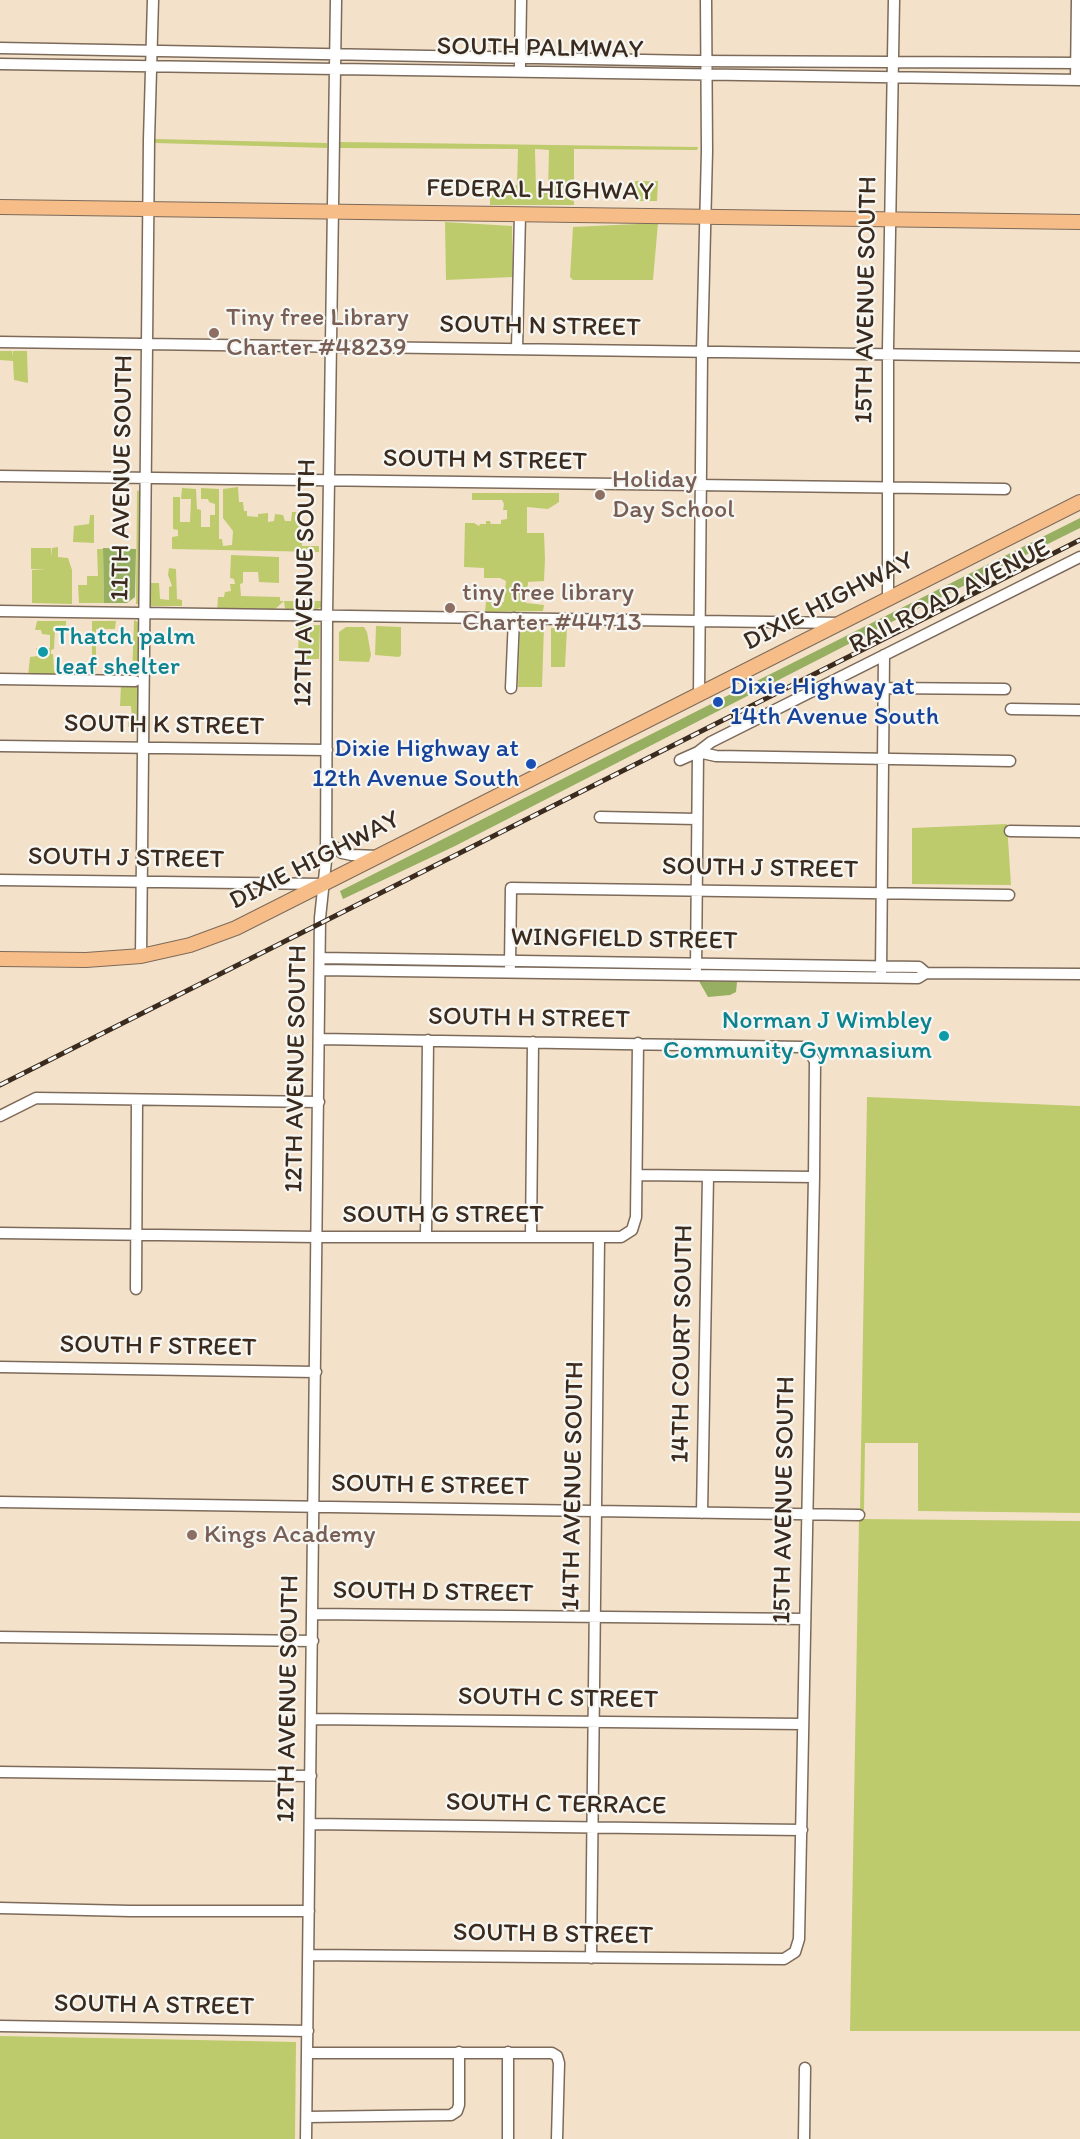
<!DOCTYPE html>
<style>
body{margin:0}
canvas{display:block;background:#f4e1c9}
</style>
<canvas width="1080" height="2139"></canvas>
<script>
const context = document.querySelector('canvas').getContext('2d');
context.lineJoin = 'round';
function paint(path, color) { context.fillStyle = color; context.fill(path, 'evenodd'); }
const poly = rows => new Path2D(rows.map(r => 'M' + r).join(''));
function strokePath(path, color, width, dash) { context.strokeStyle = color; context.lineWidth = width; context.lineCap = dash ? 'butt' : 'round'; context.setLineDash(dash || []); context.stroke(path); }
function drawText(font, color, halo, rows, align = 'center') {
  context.font = font + ' Itim,sans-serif'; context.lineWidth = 4.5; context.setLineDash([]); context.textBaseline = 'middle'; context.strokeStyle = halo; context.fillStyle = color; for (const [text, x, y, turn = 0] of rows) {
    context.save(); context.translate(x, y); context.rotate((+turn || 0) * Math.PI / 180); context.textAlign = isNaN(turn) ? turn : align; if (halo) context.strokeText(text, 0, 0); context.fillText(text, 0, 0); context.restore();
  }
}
const green = poly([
 [155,139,327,143,327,148,155,143],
 [340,142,698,147,697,150,574,149,574,205,490,205,490,185,517,185,518,149,340,148],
 [535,149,549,150,548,191,536,191],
 [635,181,658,181,657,201,634,201],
 [445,222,512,226,513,277,446,280],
 [658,223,653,280,573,280,570,277,573,227],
 [0,351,12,351,13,356,13,351,27,351,28,383,14,380,13,361,0,360],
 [238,487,239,502,243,502,244,511,247,511,247,516,258,517,258,514,268,513,268,522,274,521,275,514,283,515,285,521,291,521,292,512,302,512,302,546,319,546,319,552,172,549,172,537,178,536,178,530,173,529,173,497,180,497,180,522,190,522,191,499,181,499,182,488,196,489,197,509,201,510,201,527,210,527,210,515,215,515,215,504,209,502,208,499,201,499,201,488,219,489,219,539,222,539,223,546,232,545,233,531,223,518,223,489],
 [141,490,141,604,136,604,137,491],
 [472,493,559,493,559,502,548,509,527,507,527,533,544,533,545,559,544,581,528,582,527,595,524,595,526,603,544,605,543,611,485,612,486,602,504,602,506,581,500,578,484,578,484,568,464,567,465,523,474,523,479,526,480,524,486,524,486,521,490,521,491,524,501,524,501,520,507,519,507,510,503,510,504,504,502,500,472,500],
 [90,515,94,515,94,543,73,542,74,526,89,524],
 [58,547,58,557,68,558,72,570,72,604,32,603,32,570,46,570,31,569,31,548,51,548,51,557,52,548],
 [97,549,103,549,104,603,79,603,78,585,87,585,87,576,98,576],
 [231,555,279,557,279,583,259,582,258,572,243,572,243,583,240,584,241,596,280,597,280,601,321,601,321,607,317,609,285,609,284,601,273,611,217,612,218,597,224,597,225,592,231,591,230,584,235,584,234,579,230,578],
 [169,568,176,569,177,599,182,600,182,606,150,606,149,583,159,583,160,599,169,600,169,587,172,586,168,575],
 [134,620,138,622,140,628,137,726,128,727,128,722,134,722,134,719,132,719,131,706,120,706,121,685,28,676,30,657,37,656,36,648,50,648,50,635,42,634,41,630,35,630,37,621,66,621,66,629,55,629,54,649,51,650,51,654,53,654,54,671,57,671,58,675,64,675,66,667,71,667,72,678,92,678,92,621,116,621,115,629,96,629,96,675,132,677],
 [320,625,319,659,304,659,304,655,298,655,299,626],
 [376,626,401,627,401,655,399,657,375,655],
 [544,626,542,687,518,687,520,627],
 [346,627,364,627,367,632,371,655,369,662,339,661,339,632],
 [551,628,567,628,565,667,551,667],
 [1007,824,1011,885,912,884,912,828],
 [867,1097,1080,1106,1080,1513,918,1511,918,1443,865,1443,864,1510,860,1510],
 [859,1519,1080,1521,1080,2031,850,2031],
 [0,2036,296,2042,295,2139,0,2139]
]);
const forest = poly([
 [1080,518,1080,528,915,610,455,846,343,899,340,891],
 [103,548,136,549,135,597,127,603,104,603],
 [699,981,737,982,736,992,730,995,708,997]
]);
const minor = poly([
 [0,48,697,61,1080,63],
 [0,64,1080,80],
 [520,66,521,0],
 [1076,80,1077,0],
 [0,342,1080,357],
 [517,349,520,214],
 [0,476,1005,489],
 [888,600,888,348,894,0],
 [0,611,840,623],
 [0,679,135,681],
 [511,688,514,618],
 [884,688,1005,689],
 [699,695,702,352,707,151,706,0],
 [1011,709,1080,710],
 [0,746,327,750],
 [680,760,698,752,711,742,1080,557],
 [600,817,697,819],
 [1010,831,1080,832],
 [326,840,342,853,352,855,378,856],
 [0,880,323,884],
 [141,956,149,140,153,0],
 [320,958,919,967,926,973],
 [510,966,511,888,1009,895],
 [696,969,698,752,716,756,1010,761],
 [320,970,918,978,926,973,1080,974],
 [881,973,884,655],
 [0,1116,36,1098,319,1102],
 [637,1175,814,1177],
 [0,1233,318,1237,621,1237,632,1230,636,1217,638,1043],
 [426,1236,428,1040],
 [531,1237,533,1042],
 [136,1289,137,1100],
 [0,1367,316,1372],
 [0,1502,859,1515],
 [702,1513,708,1176],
 [313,1614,805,1619],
 [0,1637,313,1641],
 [312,1719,803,1724],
 [0,1772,311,1776],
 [310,1824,802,1830],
 [0,1908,130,1911,309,1911],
 [309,1955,784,1959,795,1952,799,1939,814,1177,815,1061,808,1050,802,1047,320,1039],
 [591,1958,599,1238],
 [0,2026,308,2031],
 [307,2053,552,2053,557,2056,559,2063,557,2139],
 [307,2117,451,2115,457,2111,459,2105,459,2052],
 [306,2139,320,918,326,861,327,616,336,0],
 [508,2139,508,2052],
 [804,2139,805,2068]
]);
const major = poly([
 [0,207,1080,222],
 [0,959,86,960,141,956,190,945,236,928,1080,502]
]);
const rail = poly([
 [0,1085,1080,540]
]);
const markers = [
 [214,333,6,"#8d6e63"],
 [600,495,6,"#8d6e63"],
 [450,608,6,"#8d6e63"],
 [43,652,6,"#0f9aa8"],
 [718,702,6,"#1a4fb4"],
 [531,764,6,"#1a4fb4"],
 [944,1036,6,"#0f9aa8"],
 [192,1535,6,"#8d6e63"]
];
const streetNames = [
 ["SOUTH PALMWAY",540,49,1],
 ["FEDERAL HIGHWAY",540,191,1],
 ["15TH AVENUE SOUTH",867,300,-89],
 ["SOUTH N STREET",540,327,1],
 ["SOUTH M STREET",485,461,1],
 ["11TH AVENUE SOUTH",123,478,-89],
 ["12TH AVENUE SOUTH",306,583,-89],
 ["RAILROAD AVENUE",950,597,-27],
 ["DIXIE HIGHWAY",829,602,-27],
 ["SOUTH K STREET",164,726,1],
 ["SOUTH J STREET",126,859,1],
 ["DIXIE HIGHWAY",315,861,-27],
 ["SOUTH J STREET",760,869,1],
 ["WINGFIELD STREET",624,940,1],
 ["SOUTH H STREET",529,1019,1],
 ["12TH AVENUE SOUTH",297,1069,-89],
 ["SOUTH G STREET",443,1215],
 ["14TH COURT SOUTH",683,1344,-89],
 ["SOUTH F STREET",158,1347,1],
 ["SOUTH E STREET",430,1486,1],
 ["14TH AVENUE SOUTH",574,1486,-89],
 ["15TH AVENUE SOUTH",785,1500,-89],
 ["SOUTH D STREET",433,1593,1],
 ["12TH AVENUE SOUTH",289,1699,-89],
 ["SOUTH C STREET",558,1699,1],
 ["SOUTH C TERRACE",556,1805,1],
 ["SOUTH B STREET",553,1935,1],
 ["SOUTH A STREET",154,2006,1]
];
const educationNames = [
 ["Tiny free Library",226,318],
 ["Charter #48239",226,348],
 ["Holiday",612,480],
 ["Day School",612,510],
 ["tiny free library",462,593],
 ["Charter #44713",462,623],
 ["Kings Academy",204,1535]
];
const cultureNames = [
 ["Thatch palm",55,637],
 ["leaf shelter",55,667],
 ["Norman J Wimbley",932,1021,"right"],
 ["Community Gymnasium",932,1051,"right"]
];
const transitNames = [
 ["Dixie Highway at",730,687],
 ["14th Avenue South",730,717],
 ["Dixie Highway at",519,749,"right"],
 ["12th Avenue South",519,779,"right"]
];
paint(green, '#becb6d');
paint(forest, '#96af60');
strokePath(minor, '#7c6a5a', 13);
strokePath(major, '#7c6a5a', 16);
strokePath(minor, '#fff', 10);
strokePath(major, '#f7bd88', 14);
strokePath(rail, '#3b2a1e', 5);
strokePath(rail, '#f6f6f2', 3, [9]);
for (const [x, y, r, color] of markers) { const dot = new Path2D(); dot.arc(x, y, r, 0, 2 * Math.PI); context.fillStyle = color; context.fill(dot); strokePath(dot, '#f6f6f2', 2); }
drawText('26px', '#3b2a1e', '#f6f6f2', streetNames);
drawText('26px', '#785e54', '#f6f6f2', educationNames, 'left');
drawText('26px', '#0d838f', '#f6f6f2', cultureNames, 'left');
drawText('26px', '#164399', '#f6f6f2', transitNames, 'left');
</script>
